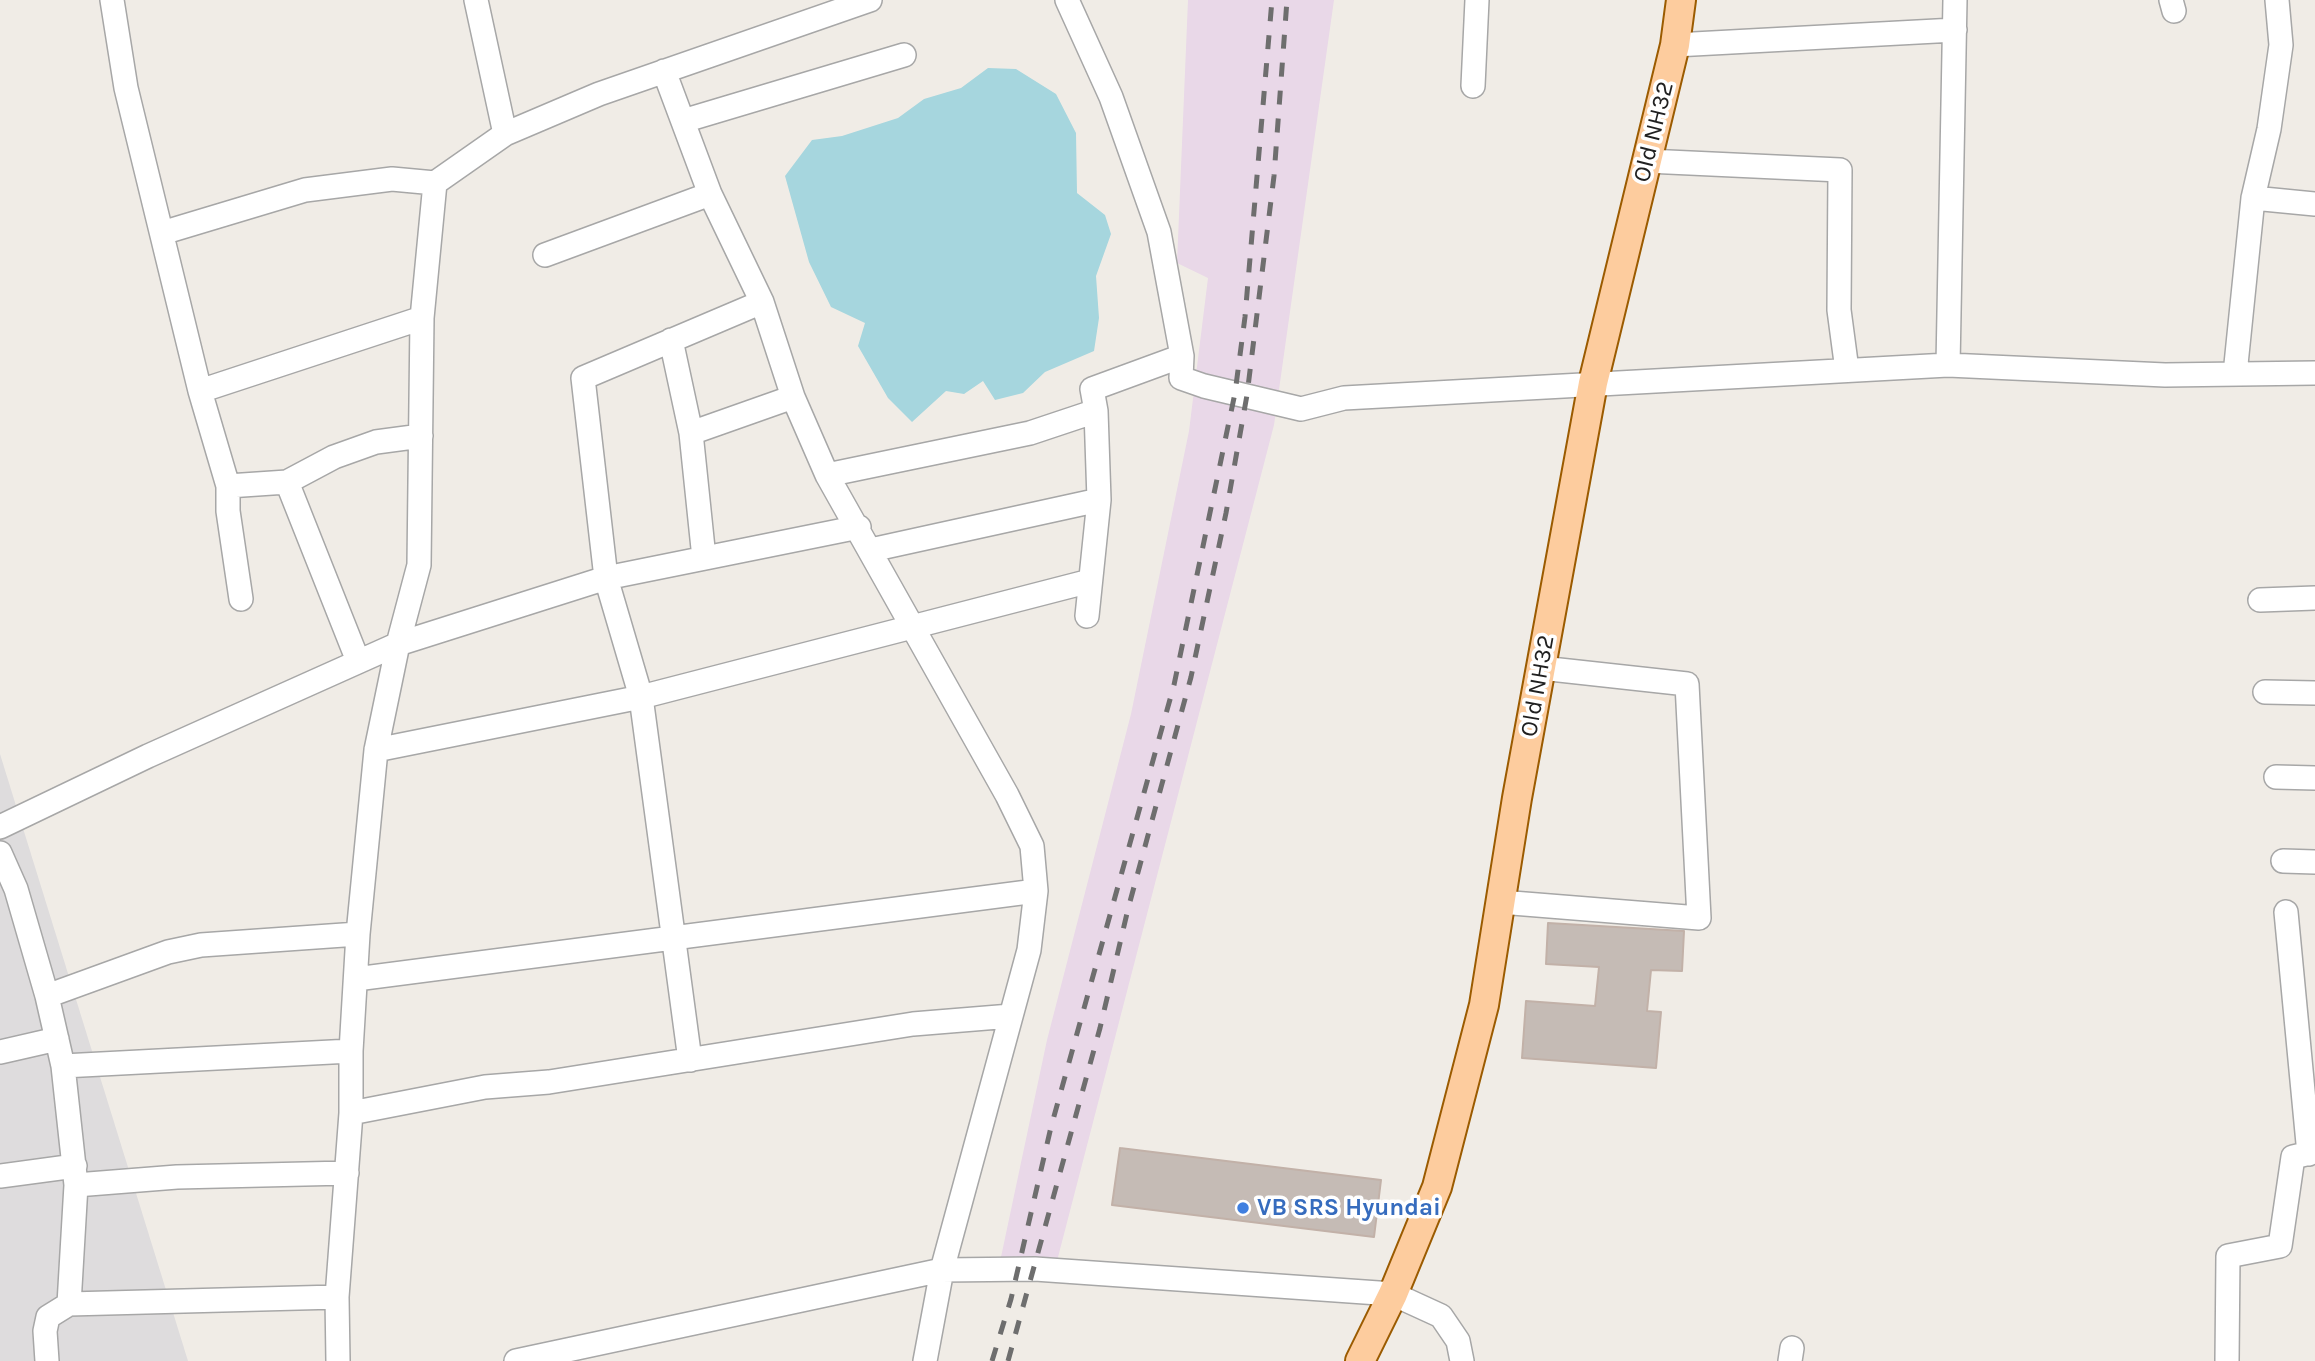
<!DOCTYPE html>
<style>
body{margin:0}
canvas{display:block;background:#f0ece6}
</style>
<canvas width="2315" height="1361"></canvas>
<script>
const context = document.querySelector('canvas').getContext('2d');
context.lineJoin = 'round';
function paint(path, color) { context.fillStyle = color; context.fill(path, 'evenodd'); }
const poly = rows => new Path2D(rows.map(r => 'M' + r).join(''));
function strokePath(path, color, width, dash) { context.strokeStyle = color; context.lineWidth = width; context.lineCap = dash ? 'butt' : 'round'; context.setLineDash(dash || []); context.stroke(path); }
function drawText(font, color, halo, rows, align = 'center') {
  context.font = font + ' Karla,sans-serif'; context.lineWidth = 7; context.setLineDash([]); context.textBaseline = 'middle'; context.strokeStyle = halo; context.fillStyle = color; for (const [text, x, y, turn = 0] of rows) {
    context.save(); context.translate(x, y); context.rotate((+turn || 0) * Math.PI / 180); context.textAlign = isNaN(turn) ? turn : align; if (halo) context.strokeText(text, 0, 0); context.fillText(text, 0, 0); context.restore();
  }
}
const residential = poly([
 [0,754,188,1361,0,1361]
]);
const industrial = poly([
 [1188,0,1334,0,1274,425,1057,1261,1001,1257,1047,1040,1131,714,1189,431,1208,278,1177,263]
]);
const water = poly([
 [988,68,1016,69,1056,94,1076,133,1077,193,1105,215,1111,234,1096,276,1099,318,1094,351,1045,372,1023,393,995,400,983,381,964,394,946,391,912,422,888,398,858,346,865,323,831,307,809,262,785,176,812,140,842,136,898,118,924,99,961,88]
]);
const building = poly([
 [1548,923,1684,931,1682,971,1651,970,1647,1011,1661,1012,1656,1068,1522,1058,1526,1001,1595,1006,1599,967,1546,964,1548,923],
 [1120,1148,1381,1180,1374,1237,1112,1205,1120,1148]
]);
const minor = poly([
 [112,0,126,88,200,391,228,486,287,482,358,661],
 [476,0,505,134],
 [1067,0,1111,97,1159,232,1182,356,1181,378,1204,386,1301,409,1344,398,1948,365,2165,375,2315,373],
 [2171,0,2174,11],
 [1675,45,1955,30],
 [1473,86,1477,0],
 [683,121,904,55],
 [1647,161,1840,170,1839,310,1847,370],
 [2253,198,2315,204],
 [162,233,305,190,392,179,435,183],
 [545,255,710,194],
 [671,340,691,433],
 [1948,365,1955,0],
 [2235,374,2253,198,2269,129,2281,45,2277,0],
 [200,391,422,318],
 [827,475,1030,433,1096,411,1092,389,1182,356],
 [287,482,334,457,376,442,421,436],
 [228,486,228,511,241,599],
 [871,550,1099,500],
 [704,558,691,433,793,397],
 [2260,600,2315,598],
 [1087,616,1099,500,1096,411],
 [2265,692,2315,693],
 [376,750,641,697,1090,581],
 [2276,777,2315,778],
 [0,827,148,756,398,644,419,565,422,318,435,183,505,134,599,94,870,0],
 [0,853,16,889,47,996,63,1066,76,1185,69,1304],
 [2283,861,2315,862],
 [1500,902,1699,918,1687,684,1541,668],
 [2286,912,2309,1154],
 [356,979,1036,891],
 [47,996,168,952,201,945,358,934],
 [0,1052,57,1039],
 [690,1060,641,697,606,578,583,378,762,302],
 [63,1066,351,1051],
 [351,1113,485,1087,549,1082,913,1024,1011,1016],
 [0,1176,75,1166],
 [76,1185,177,1177,347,1173],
 [47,1361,45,1331,48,1317,69,1304,337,1297],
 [338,1361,337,1297,351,1113,351,1051,358,934,376,750,398,644,606,578,859,527],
 [516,1361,942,1270,1029,950,1036,891,1032,846,1007,795,827,475,793,397,762,302,710,194,664,71],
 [925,1361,942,1270,1035,1269,1393,1294,1441,1316,1458,1341,1462,1361],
 [1790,1361,1792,1348],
 [2227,1361,2228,1256,2280,1246,2293,1157,2315,1152]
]);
const major = poly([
 [1360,1361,1393,1294,1437,1187,1484,1005,1517,798,1593,383,1675,45,1681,0]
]);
const rail = poly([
 [992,1361,1011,1299,1051,1127,1174,685,1235,393,1245,317,1272,0],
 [1008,1361,1100,1028,1128,909,1191,677,1226,513,1247,395,1274,176,1287,0]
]);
const markers = [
 [1243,1208,7,"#3f7fe0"]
];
const streetNames = [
 ["Old NH32",1654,132,-76],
 ["Old NH32",1538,686,-80]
];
const shopNames = [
 ["VB SRS Hyundai",1257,1208]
];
paint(residential, '#dedcdd');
paint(industrial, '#e9d8e8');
paint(water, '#a6d6de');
paint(building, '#c5bbb5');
strokePath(building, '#c2b1a8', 2);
strokePath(minor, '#a7a7a7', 26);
strokePath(major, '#9b5b00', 32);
strokePath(minor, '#fff', 23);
strokePath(major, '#fdcc9e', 28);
strokePath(rail, '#6e6e6e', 5, [14, 14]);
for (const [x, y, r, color] of markers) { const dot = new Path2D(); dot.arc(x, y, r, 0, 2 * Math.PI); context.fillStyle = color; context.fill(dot); strokePath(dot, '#fff', 2.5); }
drawText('24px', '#202020', '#fff', streetNames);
drawText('bold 24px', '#366cbe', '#fff', shopNames, 'left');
</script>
